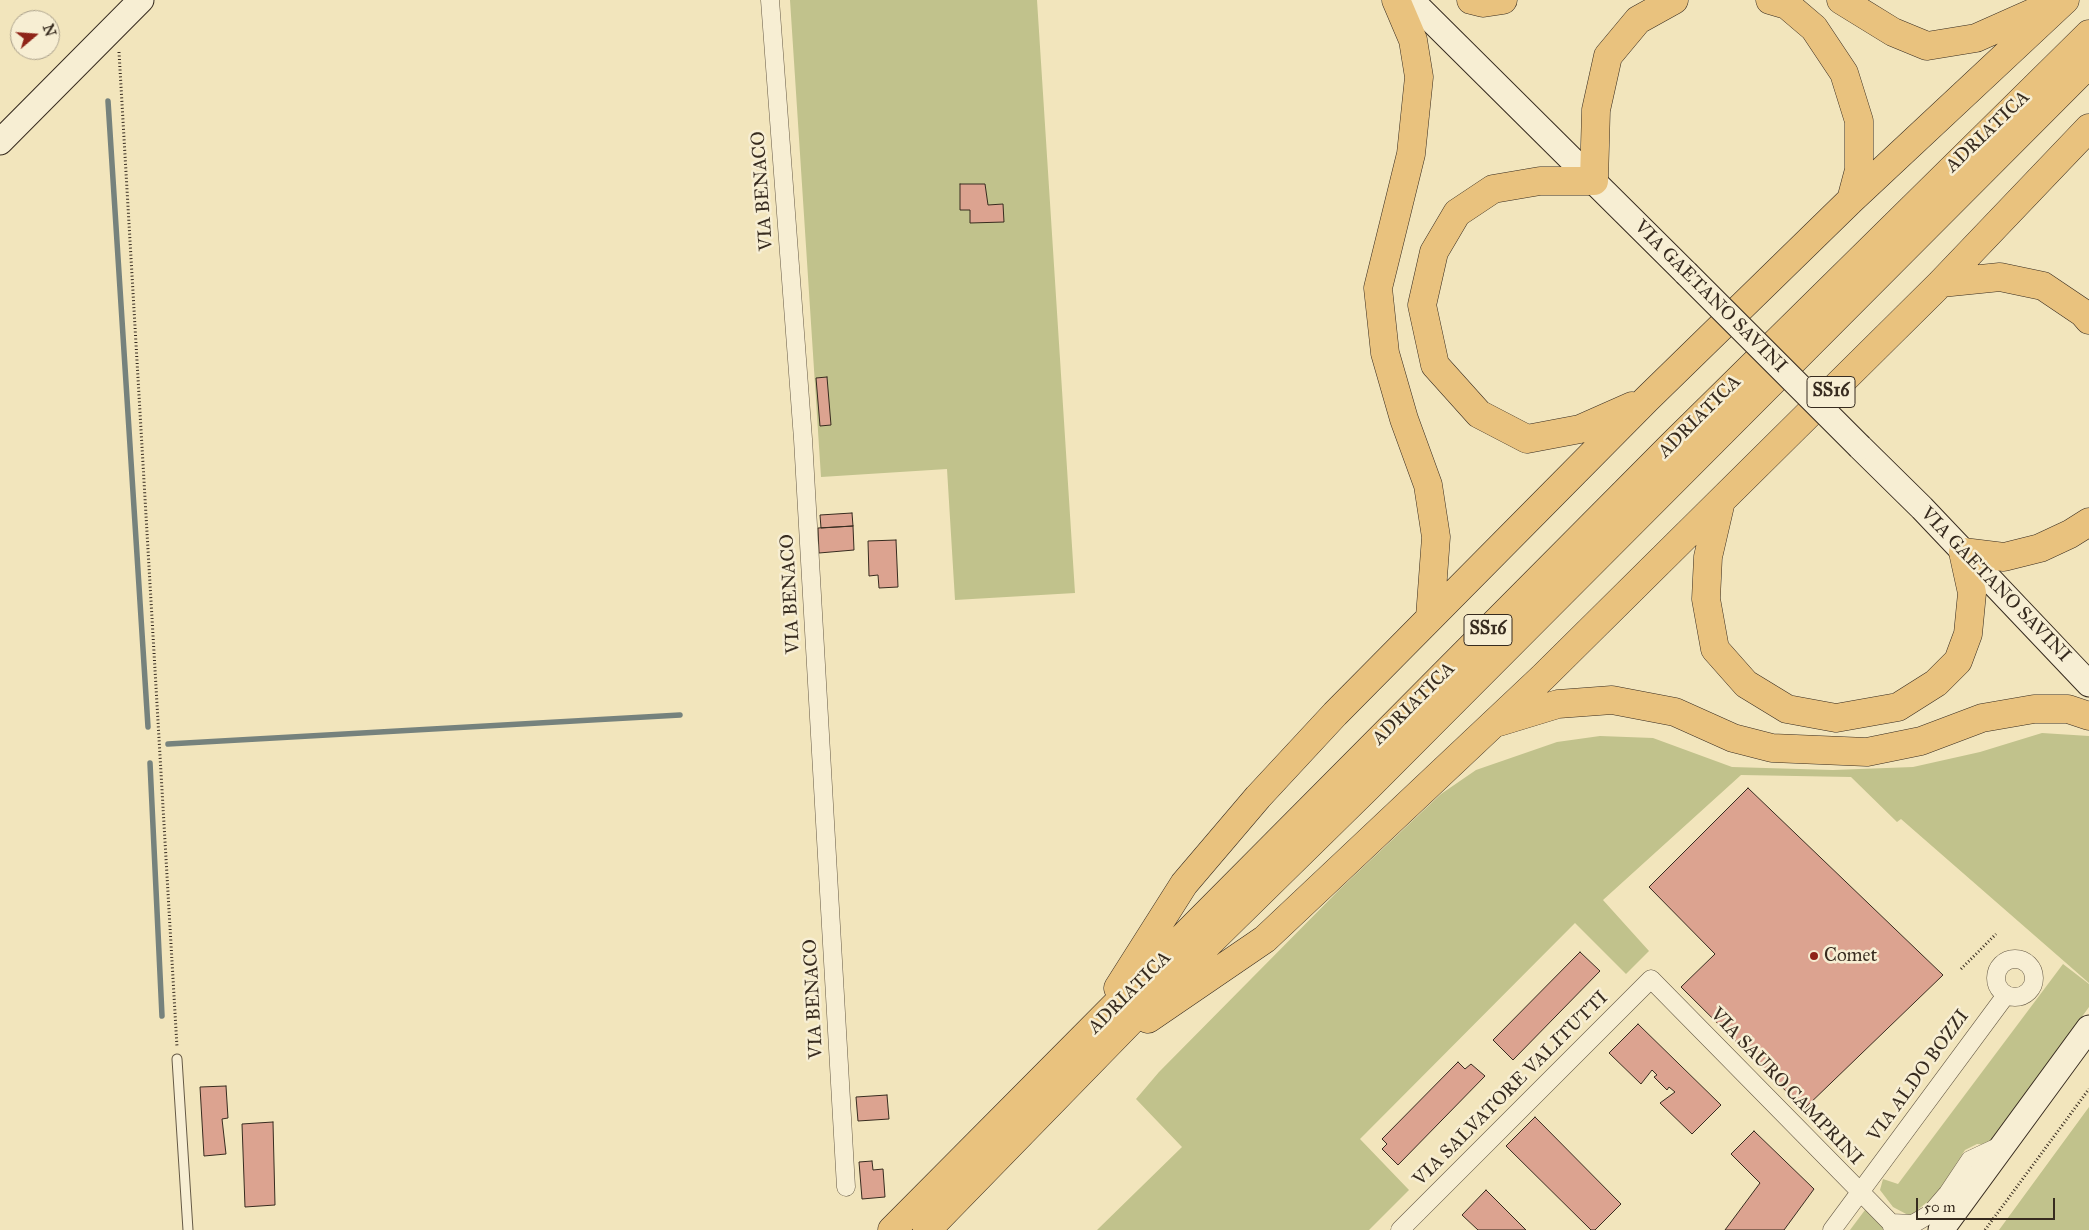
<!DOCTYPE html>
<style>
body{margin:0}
#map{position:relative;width:2089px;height:1230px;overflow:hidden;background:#f2e5bc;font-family:"IM FELL Great Primer",serif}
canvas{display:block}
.north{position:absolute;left:10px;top:10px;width:50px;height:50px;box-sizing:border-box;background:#f7eed3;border:1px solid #aaa08b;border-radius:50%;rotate:72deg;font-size:14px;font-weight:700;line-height:20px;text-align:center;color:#372b1f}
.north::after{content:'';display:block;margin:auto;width:18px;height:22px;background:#8f2418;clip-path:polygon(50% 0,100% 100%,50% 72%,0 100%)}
.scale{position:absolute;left:1916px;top:1198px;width:139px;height:22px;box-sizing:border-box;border:2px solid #372b1f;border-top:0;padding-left:6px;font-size:15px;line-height:18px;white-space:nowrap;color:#372b1f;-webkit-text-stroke:4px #f7eed3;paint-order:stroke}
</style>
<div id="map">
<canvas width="2089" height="1230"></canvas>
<div class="north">N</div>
<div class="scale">50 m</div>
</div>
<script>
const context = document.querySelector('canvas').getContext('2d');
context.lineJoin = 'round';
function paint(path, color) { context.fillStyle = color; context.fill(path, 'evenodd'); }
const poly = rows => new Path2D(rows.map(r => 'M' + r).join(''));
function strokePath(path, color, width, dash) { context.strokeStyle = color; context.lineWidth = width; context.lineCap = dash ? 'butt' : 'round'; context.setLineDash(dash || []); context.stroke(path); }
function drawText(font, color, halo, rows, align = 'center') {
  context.font = font + ' "IM FELL Great Primer",serif'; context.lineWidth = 5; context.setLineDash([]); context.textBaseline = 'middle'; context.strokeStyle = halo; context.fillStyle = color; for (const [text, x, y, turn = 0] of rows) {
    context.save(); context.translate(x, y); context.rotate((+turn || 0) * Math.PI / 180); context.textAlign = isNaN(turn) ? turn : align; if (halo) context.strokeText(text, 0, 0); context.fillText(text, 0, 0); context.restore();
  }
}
const green = poly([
 [790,0,1037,0,1075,593,955,600,947,469,821,477],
 [2042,733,2089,736,2089,983,1901,819,1897,822,1851,777,1741,775,1603,900,1649,951,1626,974,1575,923,1360,1139,1409,1190,1369,1230,1097,1230,1182,1147,1136,1099,1159,1072,1341,888,1441,794,1476,770,1557,742,1600,736,1653,738,1732,767,1833,770,1913,767,1980,752],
 [2063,964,2089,984,2089,1007,1989,1145,1977,1144,1965,1150,1936,1195,1910,1216,1893,1207,1880,1190,1883,1179,1898,1184],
 [2089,1107,2089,1230,1999,1230],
 [1865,1210,1886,1230,1850,1230]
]);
const stream = poly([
 [108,101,148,727],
 [168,744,680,715],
 [150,763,162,1016]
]);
const building = poly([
 [960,184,985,184,988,205,1003,204,1004,222,970,223,970,210,960,210,960,184],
 [827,377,831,425,820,426,816,378,827,377],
 [852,513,853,526,821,528,820,515,852,513],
 [853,526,854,550,819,553,818,528,853,526],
 [896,540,898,587,879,588,878,575,869,576,868,541,896,540],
 [1748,788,1943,975,1804,1109,1681,987,1715,954,1649,887,1748,788],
 [1580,952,1600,971,1513,1060,1493,1040,1580,952],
 [1638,1024,1721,1105,1692,1134,1660,1103,1675,1092,1669,1087,1667,1090,1654,1077,1657,1075,1652,1070,1641,1084,1609,1053,1638,1024],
 [1458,1062,1465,1069,1471,1064,1485,1076,1398,1165,1382,1149,1387,1144,1382,1139,1458,1062],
 [226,1086,228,1118,222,1119,226,1154,204,1156,200,1087,226,1086],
 [887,1095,889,1119,858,1121,856,1097,887,1095],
 [1535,1117,1621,1204,1595,1230,1591,1230,1506,1146,1535,1117],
 [273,1122,275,1205,245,1207,242,1124,273,1122],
 [1754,1131,1814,1189,1784,1230,1725,1230,1760,1183,1731,1154,1754,1131],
 [872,1161,873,1170,883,1169,885,1197,862,1199,859,1162,872,1161],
 [1486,1190,1526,1230,1478,1230,1462,1215,1486,1190]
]);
const path = poly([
 [119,52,177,1047],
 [1961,969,1996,934],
 [1985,1230,2089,1089]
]);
const lane = poly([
 [177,1059,188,1230]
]);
const street = poly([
 [770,0,803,439,846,1187],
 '1996 978a19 19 0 1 1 38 0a19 19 0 1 1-38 0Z',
 [1891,1223,1913,1224,1930,1214,1948,1193,1970,1160,2000,1146],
 [1400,1230,1651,979,1891,1223,1893,1230],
 [1832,1230,2006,995]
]);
const secondary = poly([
 [1411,0,1686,273],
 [0,142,141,0],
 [1860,447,1922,508,2089,684],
 [1941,1230,2089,1028]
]);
const highway = poly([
 [1396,0,1413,40,1419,77,1411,154,1378,288,1385,353,1404,419,1428,485,1436,537,1430,617],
 [1471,0,1483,3,1503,0],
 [1770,0,1787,5,1814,28,1844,73,1859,121,1859,170,1851,200],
 [1841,0,1893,32,1927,46,1976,38,2048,6],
 [1941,283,2000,277,2043,286,2083,313,2089,320],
 [1632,406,1580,429,1527,439,1479,414,1435,365,1422,305,1434,252,1457,213,1493,189,1540,181,1594,181,1596,110,1608,56,1638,20,1674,0],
 [1721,501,1708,557,1706,599,1715,649,1746,684,1787,709,1836,718,1898,707,1936,683,1958,661,1968,634,1972,593,1963,552,2004,557,2040,548,2070,534,2089,522],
 [1499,722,1558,704,1612,700,1675,712,1733,738,1772,748,1867,752,1921,741,1982,718,2034,709,2068,709,2089,716],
 [1118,988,1184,884,1258,797,1335,714,1647,399,1851,200,2065,0],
 [1148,1019,1265,939,1543,677,1941,283,2089,128],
 [892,1230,1672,445,2089,34],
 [927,1230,1157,994,1366,789,2089,64]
]);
const secondaryBridge = poly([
 [1686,273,1860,447]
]);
const markers = [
 [1814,956,5,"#8f2418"]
];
const shields = [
 [1831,392,48],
 [1488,630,48]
];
const shieldNames = [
 ["SS16",1831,392],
 ["SS16",1488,630]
];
const streetNames = [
 ["ADRIATICA",1988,132,-44],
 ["VIA BENACO",763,191,-94],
 ["VIA GAETANO SAVINI",1710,297,45],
 ["ADRIATICA",1700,417,-45],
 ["VIA GAETANO SAVINI",1995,585,46],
 ["VIA BENACO",791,594,-93],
 ["ADRIATICA",1414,704,-45],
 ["ADRIATICA",1130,993,-45],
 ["VIA BENACO",814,999,-93],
 ["VIA ALDO BOZZI",1919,1076,-54],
 ["VIA SAURO CAMPRINI",1786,1087,46],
 ["VIA SALVATORE VALITUTTI",1511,1089,-45]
];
const poiNames = [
 ["Comet",1824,956]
];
paint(green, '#c1c28c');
strokePath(stream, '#76827d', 5.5);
paint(building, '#dca390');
strokePath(building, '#372b1f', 1);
strokePath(lane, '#665a46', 11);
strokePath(street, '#665a46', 19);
strokePath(secondary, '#372b1f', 27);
strokePath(highway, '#372b1f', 29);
strokePath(path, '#372b1f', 3, [1, 2.5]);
strokePath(lane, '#f7eed3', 9);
strokePath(street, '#f7eed3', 18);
strokePath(secondary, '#f7eed3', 25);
strokePath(highway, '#e9c27e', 28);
strokePath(secondaryBridge, '#372b1f', 27, []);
strokePath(secondaryBridge, '#f7eed3', 25);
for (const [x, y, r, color] of markers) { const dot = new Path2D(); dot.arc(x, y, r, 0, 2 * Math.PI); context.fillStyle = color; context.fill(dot); strokePath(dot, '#f7eed3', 2); }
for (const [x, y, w] of shields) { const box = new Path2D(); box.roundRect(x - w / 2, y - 15.5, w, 31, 4); context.fillStyle = '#f7eed3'; context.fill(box); strokePath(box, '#372b1f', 1); }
drawText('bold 18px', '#372b1f', null, shieldNames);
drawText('19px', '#372b1f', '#f7eed3', streetNames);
drawText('19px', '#372b1f', '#f7eed3', poiNames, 'left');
</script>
